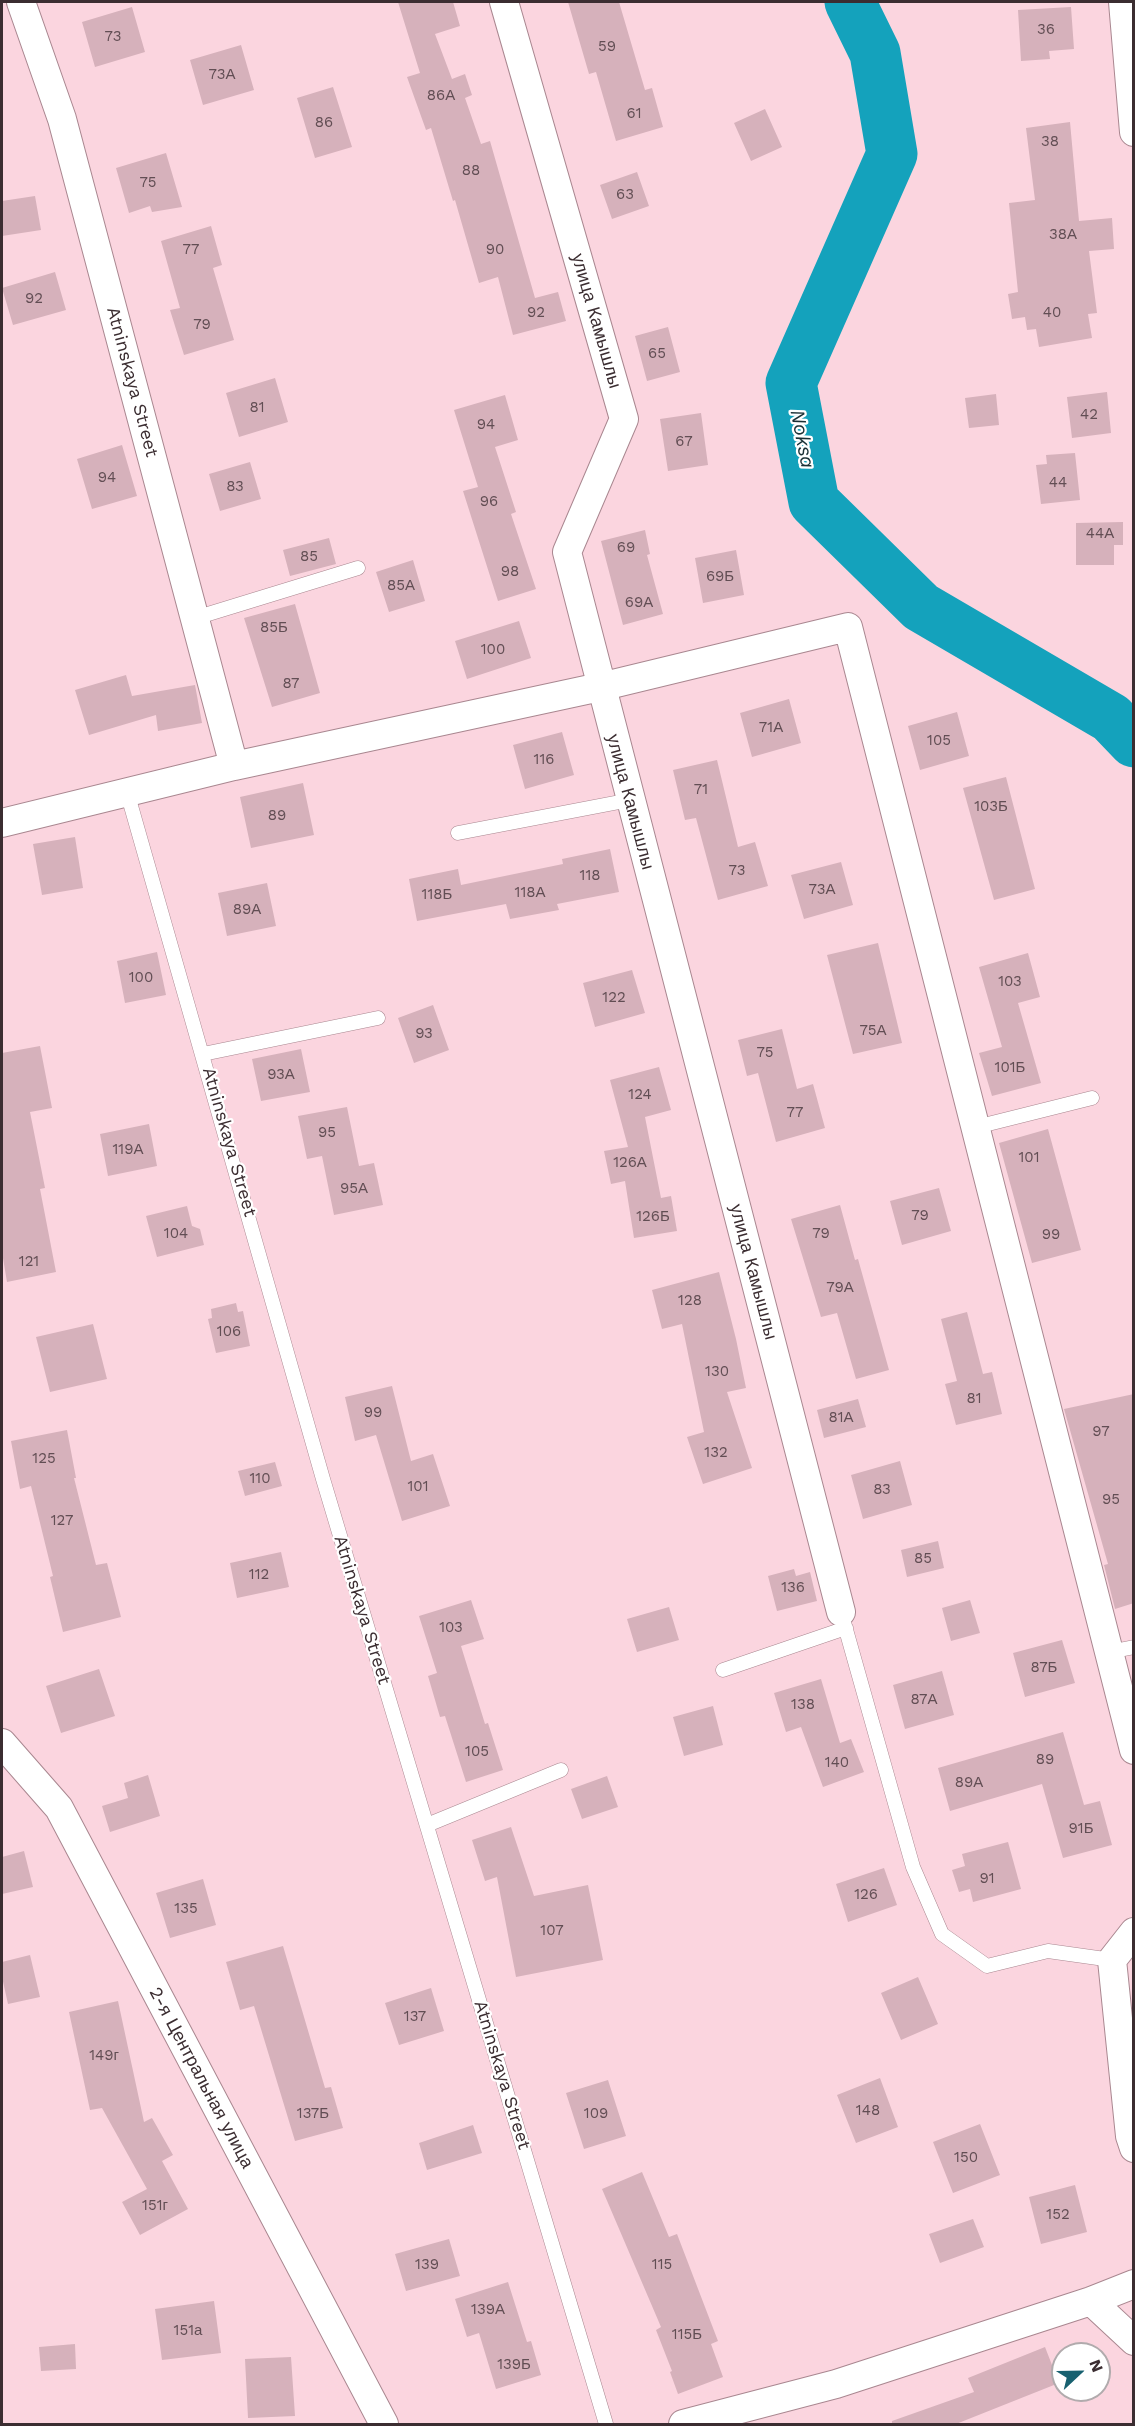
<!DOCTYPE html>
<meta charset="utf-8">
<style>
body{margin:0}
#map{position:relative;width:1135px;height:2426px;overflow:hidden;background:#fbd5df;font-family:"Work Sans",sans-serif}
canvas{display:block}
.frame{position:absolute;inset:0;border:3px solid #3b2d31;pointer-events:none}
.north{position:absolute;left:1051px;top:2342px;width:60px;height:60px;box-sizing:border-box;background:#fff;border:2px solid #b1abad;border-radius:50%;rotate:68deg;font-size:16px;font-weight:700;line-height:24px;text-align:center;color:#3b2d31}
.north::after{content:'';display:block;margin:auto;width:21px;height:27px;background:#186170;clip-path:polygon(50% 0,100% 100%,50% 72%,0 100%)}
</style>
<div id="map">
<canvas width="1135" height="2426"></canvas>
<div class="frame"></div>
<div class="north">N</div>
</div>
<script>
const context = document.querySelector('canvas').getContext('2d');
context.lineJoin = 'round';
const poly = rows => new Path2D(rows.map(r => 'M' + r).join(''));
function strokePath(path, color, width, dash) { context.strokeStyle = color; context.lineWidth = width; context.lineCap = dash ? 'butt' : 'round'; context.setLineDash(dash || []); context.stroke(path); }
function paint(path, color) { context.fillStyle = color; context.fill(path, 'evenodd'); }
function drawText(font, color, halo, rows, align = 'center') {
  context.font = font + ' "Work Sans",sans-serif'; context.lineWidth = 4.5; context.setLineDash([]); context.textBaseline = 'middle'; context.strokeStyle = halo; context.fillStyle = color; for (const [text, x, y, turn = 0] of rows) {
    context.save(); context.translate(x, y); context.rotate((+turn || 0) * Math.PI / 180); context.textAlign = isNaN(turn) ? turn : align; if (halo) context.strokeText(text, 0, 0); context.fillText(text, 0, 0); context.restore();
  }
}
const river = poly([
 [850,2,875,53,892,154,791,383,814,502,921,607,1111,718,1134,742]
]);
const building = poly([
 [398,2,453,2,460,26,435,34,452,79,465,74,472,95,465,98,481,144,490,141,535,298,558,292,566,321,513,335,498,277,479,283,455,200,453,201,431,128,426,130,407,77,420,73],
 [568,2,619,2,645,90,652,88,663,127,616,141,596,72,589,74],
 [132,7,145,52,95,67,82,22],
 [1071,7,1074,49,1049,51,1050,59,1021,61,1018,10],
 [241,45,254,90,203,105,190,60],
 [333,87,352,147,315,158,297,98],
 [765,109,782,147,751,161,734,123],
 [1070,122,1079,221,1112,218,1114,249,1089,251,1097,313,1088,314,1092,338,1039,347,1036,329,1027,330,1025,317,1012,319,1008,294,1018,292,1009,203,1035,200,1026,128],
 [166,153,182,207,152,212,150,206,129,213,116,168],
 [637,172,649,206,612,219,600,185],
 [35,196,41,230,2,236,2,201],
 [211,226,222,265,213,268,234,340,184,355,170,310,180,308,161,241],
 [55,272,66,310,13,325,2,288],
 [668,327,680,372,647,381,635,336],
 [275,378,288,422,239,437,226,393],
 [1107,392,1111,433,1072,438,1067,397],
 [996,394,999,425,969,428,965,398],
 [505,395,518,440,495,447,516,512,511,514,536,589,498,601,463,491,478,487,454,410],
 [701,413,708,465,668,471,660,419],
 [122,445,137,496,92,509,77,459],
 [1075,453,1080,500,1041,504,1036,465,1047,464,1046,455],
 [250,462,261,499,220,511,209,474],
 [1123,522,1123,545,1114,545,1114,565,1076,565,1076,523],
 [645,530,650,554,647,555,663,614,623,625,601,541],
 [329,538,336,564,290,576,283,550],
 [736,550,744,595,703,603,695,558],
 [413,560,425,601,389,612,376,572],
 [295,604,320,693,272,707,244,618],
 [519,621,531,658,467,679,455,641],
 [126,675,132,696,195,685,202,723,158,731,156,715,89,735,75,690],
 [789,699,801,743,752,757,740,713],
 [957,712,969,756,920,770,908,726],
 [562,732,574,775,525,789,513,745],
 [717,760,738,847,755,842,768,886,718,900,696,818,685,820,673,770],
 [1006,777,1035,889,994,900,963,788],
 [303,783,314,835,251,848,240,797],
 [75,837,83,888,42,895,33,844],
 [610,849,619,892,557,904,559,910,510,919,506,904,417,921,409,879,458,869,461,885,563,864,562,859],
 [841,862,853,905,804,919,791,875],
 [267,883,276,926,227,936,218,893],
 [878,943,902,1043,853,1054,827,955],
 [157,952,166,995,125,1003,117,961],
 [1028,953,1040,997,1018,1003,1041,1083,992,1096,979,1053,1002,1047,979,967],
 [632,970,645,1013,595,1027,583,983],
 [433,1005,449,1050,414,1063,398,1018],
 [782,1029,797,1089,813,1084,825,1128,776,1142,758,1073,747,1076,738,1040],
 [40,1046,52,1108,30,1112,45,1188,40,1189,56,1272,7,1282,2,1252,2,1053],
 [301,1049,310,1092,261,1101,252,1059],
 [659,1067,671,1110,645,1117,661,1198,671,1196,677,1231,634,1238,625,1181,611,1184,604,1151,628,1147,610,1080],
 [347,1107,359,1166,374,1163,383,1205,334,1215,322,1156,307,1159,298,1116],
 [149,1124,157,1166,108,1176,100,1134],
 [1048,1129,1081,1250,1032,1263,999,1143],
 [939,1188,951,1231,902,1245,890,1201],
 [840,1205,855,1260,858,1259,889,1370,856,1379,837,1313,821,1317,791,1219],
 [187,1206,192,1226,200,1229,204,1245,157,1257,146,1216],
 [719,1272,736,1339,746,1388,727,1392,752,1468,703,1484,687,1437,704,1432,682,1324,662,1329,652,1290],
 [236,1303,238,1312,243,1311,250,1346,216,1353,208,1319,212,1318,211,1309],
 [967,1312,983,1374,992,1372,1002,1414,956,1425,945,1384,957,1381,941,1319],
 [93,1324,107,1379,50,1392,36,1337],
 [392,1386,411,1461,433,1454,450,1506,402,1521,376,1435,355,1441,345,1397],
 [1134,1394,1134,1603,1115,1609,1104,1565,1108,1564,1064,1409],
 [858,1399,866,1427,824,1438,817,1410],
 [67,1430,76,1478,74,1478,96,1565,107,1563,121,1617,63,1632,50,1577,53,1576,31,1486,20,1489,11,1441],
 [900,1461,912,1505,863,1519,851,1475],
 [275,1462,282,1486,245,1496,238,1471],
 [938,1541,944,1568,907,1577,901,1550],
 [281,1552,289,1587,237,1598,230,1563],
 [794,1569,796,1576,810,1572,817,1601,777,1611,768,1576],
 [471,1600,484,1639,461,1646,485,1724,488,1723,503,1770,466,1782,445,1716,440,1717,428,1676,437,1673,419,1616],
 [970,1600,980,1633,951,1641,942,1608],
 [669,1607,679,1640,637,1652,627,1619],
 [1062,1640,1075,1683,1025,1697,1013,1653],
 [99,1669,115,1716,61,1733,46,1686],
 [942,1671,954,1715,905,1729,893,1685],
 [821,1679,840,1743,851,1739,864,1772,823,1787,801,1727,786,1732,774,1693],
 [713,1706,723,1745,684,1756,673,1717],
 [1063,1732,1084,1805,1100,1801,1112,1845,1063,1858,1042,1784,950,1811,938,1768],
 [148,1775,160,1816,110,1832,102,1806,128,1798,124,1783],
 [607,1776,618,1807,582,1819,571,1789],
 [511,1827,534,1896,588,1885,603,1960,516,1977,497,1877,485,1881,472,1840],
 [1008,1842,1021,1889,973,1902,970,1889,959,1892,952,1870,965,1866,962,1854],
 [24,1851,33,1887,2,1894,2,1857],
 [884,1868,897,1905,848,1922,836,1884],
 [203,1879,216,1925,170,1938,156,1893],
 [283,1946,325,2088,331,2087,343,2128,295,2141,254,2006,240,2010,226,1962],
 [30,1955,40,1997,8,2004,2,1977,2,1962],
 [918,1977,938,2024,901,2040,881,1993],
 [431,1988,444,2031,399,2045,385,2003],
 [118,2001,144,2122,152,2118,173,2155,162,2161,188,2209,140,2235,122,2202,147,2189,102,2108,90,2110,69,2012],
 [880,2078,898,2127,856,2143,837,2095],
 [608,2080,626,2136,584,2149,566,2093],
 [980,2124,1000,2175,953,2193,933,2142],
 [473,2125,482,2153,427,2170,419,2143],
 [642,2172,669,2237,677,2234,718,2341,711,2344,723,2377,678,2394,670,2372,672,2371,656,2330,661,2327,602,2189],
 [1075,2185,1087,2232,1041,2244,1029,2197],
 [973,2219,984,2247,940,2263,929,2234],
 [449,2239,460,2276,406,2291,395,2254],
 [508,2282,527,2342,531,2341,541,2375,496,2389,479,2333,467,2337,455,2299],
 [214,2301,221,2353,162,2360,155,2309],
 [75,2344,76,2369,41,2371,39,2347],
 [1045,2347,1059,2383,956,2424,892,2424,892,2421,974,2392,968,2378],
 [291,2357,295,2416,248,2418,245,2359]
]);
const lane = poly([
 [195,618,358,568],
 [127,792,323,1479,606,2424],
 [458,833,630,800],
 [203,1054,378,1018],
 [976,1127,1092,1098],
 [841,1612,913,1867,942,1934,987,1966,1048,1951,1112,1960],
 [1109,1652,1134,1647],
 [723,1670,846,1628],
 [427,1825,561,1770]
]);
const street = poly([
 [21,2,62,119,234,766],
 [504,2,624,419,567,552,841,1612],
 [1123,2,1134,132],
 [2,823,234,766,600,687,848,627,1134,1750],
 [2,1743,59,1808,384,2424],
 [1134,1932,1112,1960,1130,2136,1134,2148],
 [1091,2301,1134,2341],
 [683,2424,836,2384,1091,2301,1134,2284]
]);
const numberNames = [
 ["36",1046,30],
 ["73",113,37],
 ["59",607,47],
 ["73А",222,75],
 ["86А",441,96],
 ["61",634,114],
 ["86",324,123],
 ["38",1050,142],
 ["88",471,171],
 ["75",148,183],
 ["63",625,195],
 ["38А",1063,235],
 ["77",191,250],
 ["90",495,250],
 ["92",34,299],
 ["92",536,313],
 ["40",1052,313],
 ["79",202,325],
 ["65",657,354],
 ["81",257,408],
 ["42",1089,415],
 ["94",486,425],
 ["67",684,442],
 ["94",107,478],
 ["44",1058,483],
 ["83",235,487],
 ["96",489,502],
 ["44А",1100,534],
 ["69",626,548],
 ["85",309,557],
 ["98",510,572],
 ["69Б",720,577],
 ["85А",401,586],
 ["69А",639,603],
 ["85Б",274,628],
 ["100",493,650],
 ["87",291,684],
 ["71А",771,728],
 ["105",939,741],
 ["116",544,760],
 ["71",701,790],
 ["103Б",991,807],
 ["89",277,816],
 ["73",737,871],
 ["118",590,876],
 ["73А",822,890],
 ["118А",530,893],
 ["118Б",437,895],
 ["89А",247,910],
 ["100",141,978],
 ["103",1010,982],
 ["122",614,998],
 ["75А",873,1031],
 ["93",424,1034],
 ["75",765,1053],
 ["101Б",1010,1068],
 ["93А",281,1075],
 ["124",640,1095],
 ["77",795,1113],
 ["95",327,1133],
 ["119А",128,1150],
 ["101",1029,1158],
 ["126А",630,1163],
 ["95А",354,1189],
 ["79",920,1216],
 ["126Б",653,1217],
 ["104",176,1234],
 ["79",821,1234],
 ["99",1051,1235],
 ["121",29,1262],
 ["79А",840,1288],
 ["128",690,1301],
 ["106",229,1332],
 ["130",717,1372],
 ["81",974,1399],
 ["99",373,1413],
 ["81А",841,1418],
 ["97",1101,1432],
 ["132",716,1453],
 ["125",44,1459],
 ["110",260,1479],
 ["101",418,1487],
 ["83",882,1490],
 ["95",1111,1500],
 ["127",62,1521],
 ["85",923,1559],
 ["112",259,1575],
 ["136",793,1588],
 ["103",451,1628],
 ["87Б",1044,1668],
 ["87А",924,1700],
 ["138",803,1705],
 ["105",477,1752],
 ["89",1045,1760],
 ["140",837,1763],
 ["89А",969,1783],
 ["91Б",1081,1829],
 ["91",987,1879],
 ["126",866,1895],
 ["135",186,1909],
 ["107",552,1931],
 ["137",415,2017],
 ["149г",104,2056],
 ["148",868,2111],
 ["137Б",313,2114],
 ["109",596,2114],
 ["150",966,2158],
 ["151г",155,2206],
 ["152",1058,2215],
 ["139",427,2265],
 ["115",662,2265],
 ["139А",488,2310],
 ["151а",188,2331],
 ["115Б",687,2335],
 ["139Б",514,2365]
];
const streetNames = [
 ["улица Камышлы",596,321,74],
 ["Atninskaya Street",132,382,75],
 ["улица Камышлы",630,802,75],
 ["Atninskaya Street",229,1142,74],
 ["улица Камышлы",753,1272,75],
 ["Atninskaya Street",362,1610,73],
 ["Atninskaya Street",502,2075,73],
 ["2-я Центральная улица",201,2078,62]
];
const waterNames = [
 ["Noksa",802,439,79]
];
strokePath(river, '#14a2bc', 51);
paint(building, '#d6b1bb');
strokePath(lane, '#a98790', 15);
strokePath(street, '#a98790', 30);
strokePath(lane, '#fff', 14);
strokePath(street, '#fff', 28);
drawText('15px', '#624e54', null, numberNames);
drawText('18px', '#3b2d31', '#fff', streetNames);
drawText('italic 20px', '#1a3035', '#fff', waterNames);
</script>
